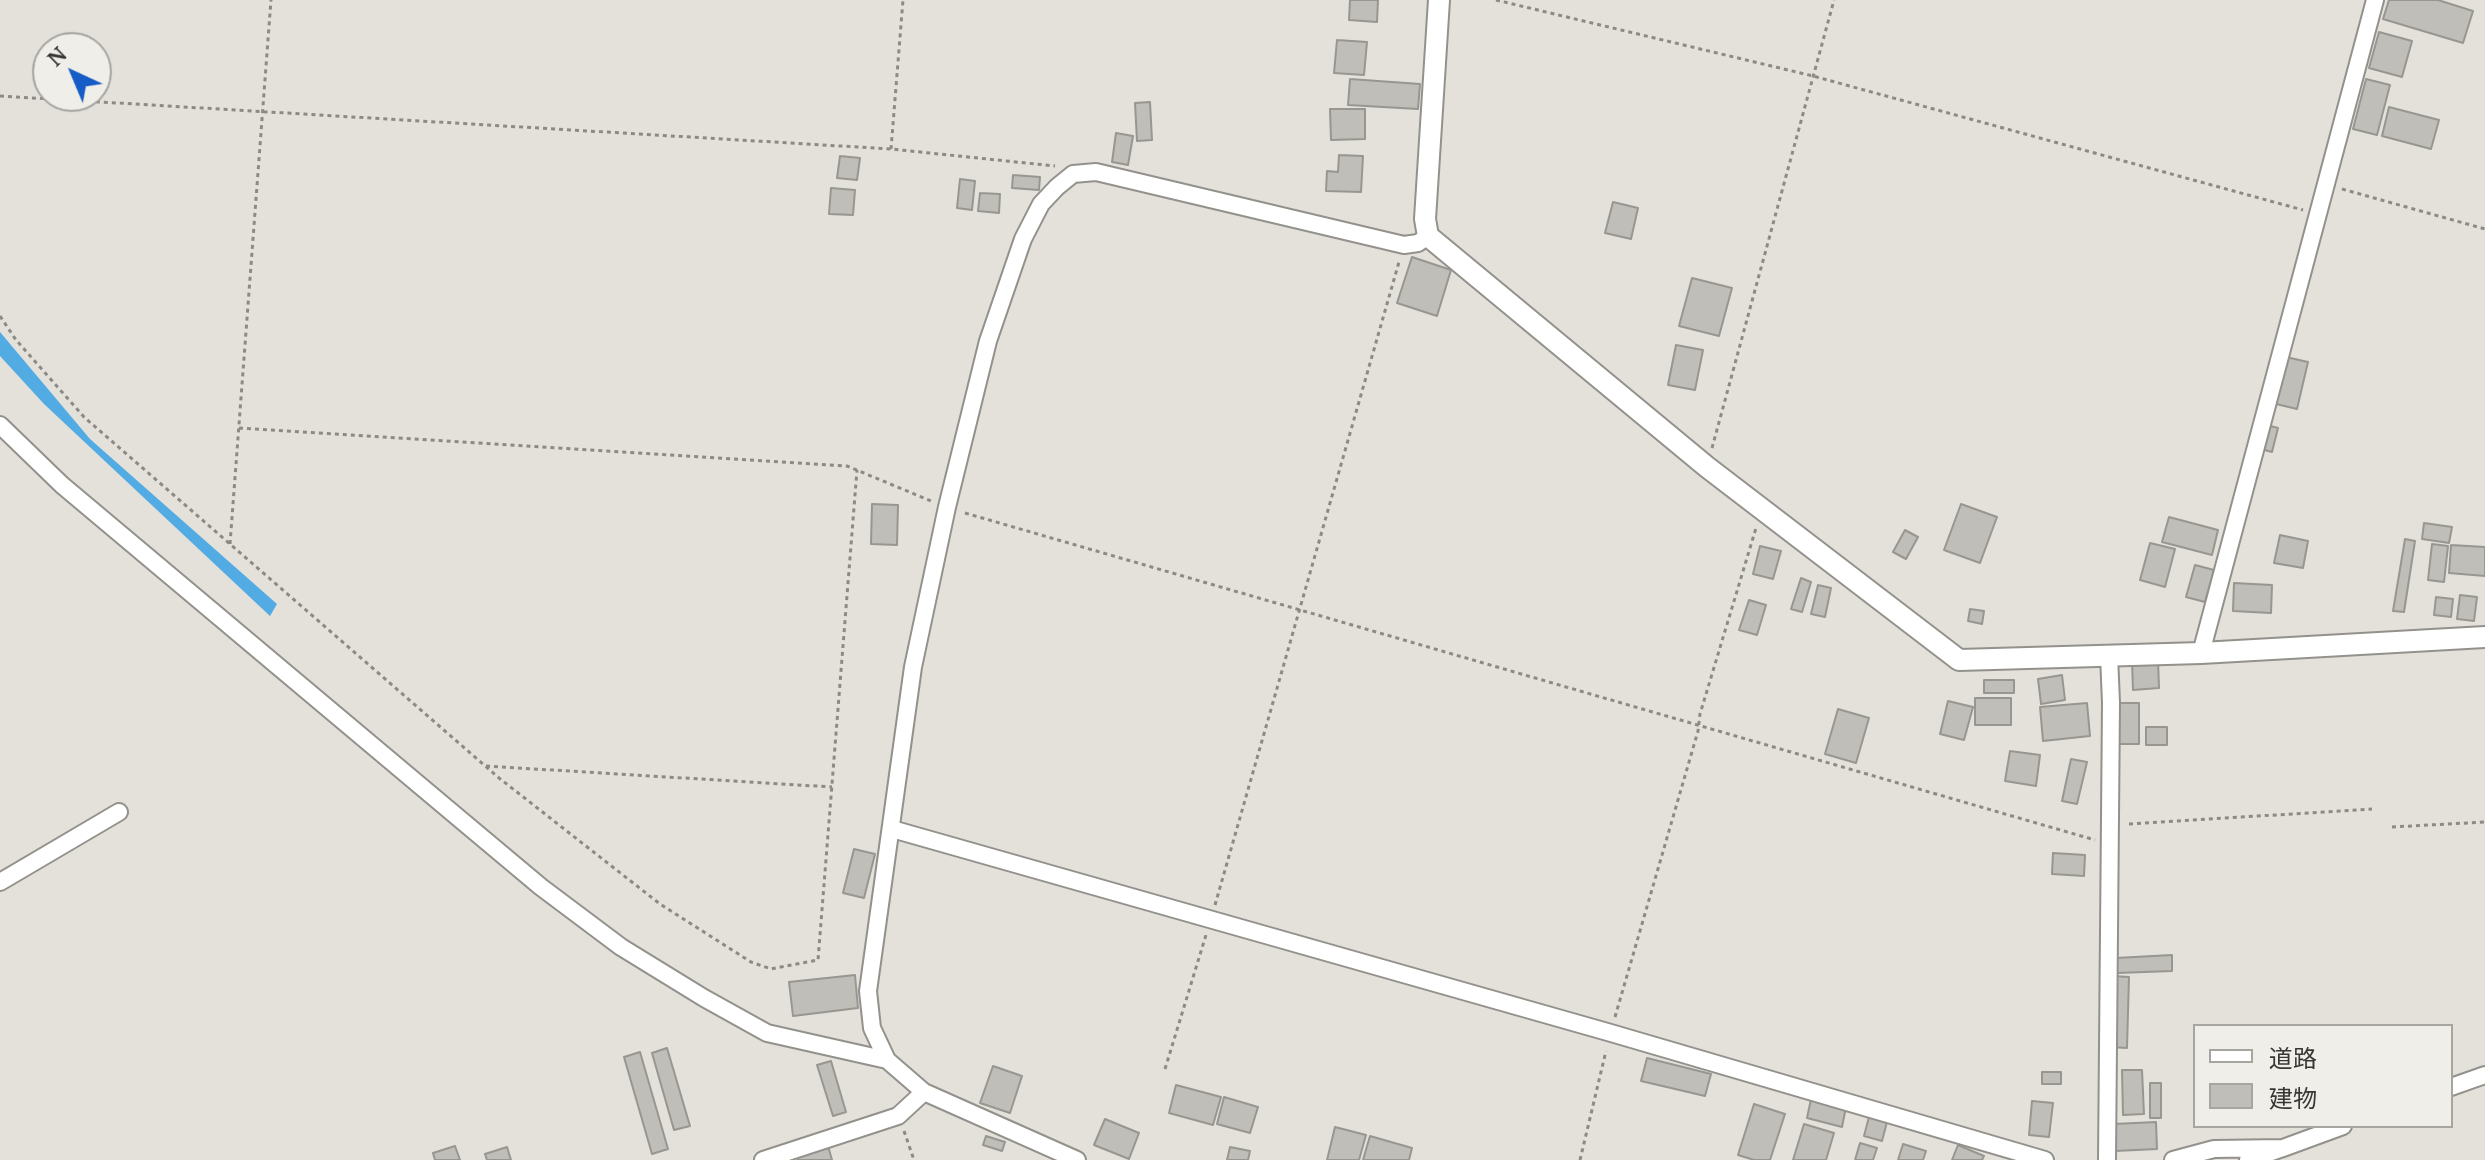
<!DOCTYPE html>
<meta charset="utf-8">
<style>
body{margin:0}
#map{position:relative;width:2485px;height:1160px;overflow:hidden;background:#e3e1da;font-family:"PT Serif","Noto Sans JP",serif}
canvas{display:block}
.legend{position:absolute;left:2193px;top:1024px;width:260px;height:104px;box-sizing:border-box;background:#f0eee8;border:2px solid #a6a5a0;margin:0;padding:10px 14px;list-style:none;font-size:24px;color:#383735}
.legend li{display:flex;align-items:center;gap:16px;height:40px}
.legend b{width:40px;border:2px solid #a6a5a0}
.north{position:absolute;left:32px;top:32px;width:80px;height:80px;box-sizing:border-box;background:#f0eee8;border:2px solid #a6a5a0;border-radius:50%;rotate:316deg;font-size:22px;font-weight:700;line-height:32px;text-align:center;color:#383735}
.north::after{content:'';display:block;margin:auto;width:28px;height:36px;background:#165cc7;clip-path:polygon(50% 0,100% 100%,50% 72%,0 100%)}
</style>
<div id="map">
<canvas width="2485" height="1160"></canvas>
<ul class="legend">
<li><b style="height:10px;background:#fff"></b>道路</li>
<li><b style="height:22px;background:#c0beb8"></b>建物</li>
</ul>
<div class="north">N</div>
</div>
<script>
const context = document.querySelector('canvas').getContext('2d');
context.lineJoin = 'round';
function paint(path, color) { context.fillStyle = color; context.fill(path, 'evenodd'); }
const poly = rows => new Path2D(rows.map(r => 'M' + r).join(''));
function strokePath(path, color, width, dash) { context.strokeStyle = color; context.lineWidth = width; context.lineCap = dash ? 'butt' : 'round'; context.setLineDash(dash || []); context.stroke(path); }
const water = poly([
 [0,332,90,439,277,604,270,616,44,404,0,356]
]);
const building = poly([
 [1350,0,1378,0,1377,22,1349,20,1350,0],
 [2389,0,2438,0,2473,11,2463,43,2383,19,2389,0],
 [2379,32,2412,41,2402,77,2369,68,2379,32],
 [1337,40,1367,42,1364,75,1334,73,1337,40],
 [1350,79,1420,84,1418,109,1348,105,1350,79],
 [2366,79,2390,85,2377,135,2353,129,2366,79],
 [1150,102,1152,140,1137,141,1135,103,1150,102],
 [2389,107,2439,120,2431,149,2382,136,2389,107],
 [1330,109,1365,109,1365,139,1331,140,1330,109],
 [1116,133,1133,136,1128,165,1112,162,1116,133],
 [1339,155,1363,156,1361,192,1326,191,1327,171,1338,172,1339,155],
 [840,156,860,158,857,180,837,178,840,156],
 [1013,175,1040,177,1039,190,1012,188,1013,175],
 [960,179,975,181,972,210,957,208,960,179],
 [831,188,855,190,853,215,829,214,831,188],
 [980,193,1000,194,999,213,978,211,980,193],
 [1613,202,1638,208,1631,239,1605,233,1613,202],
 [1412,257,1451,270,1437,316,1397,303,1412,257],
 [1692,278,1732,288,1719,336,1679,326,1692,278],
 [1676,345,1703,350,1695,390,1668,385,1676,345],
 [2286,357,2308,362,2297,409,2276,404,2286,357],
 [2267,425,2278,428,2272,452,2261,449,2267,425],
 [872,504,898,505,897,545,871,544,872,504],
 [1961,504,1997,517,1980,563,1944,550,1961,504],
 [2169,517,2218,530,2212,555,2162,542,2169,517],
 [2424,523,2452,527,2449,543,2422,539,2424,523],
 [1905,530,1918,537,1906,559,1893,552,1905,530],
 [2280,535,2308,541,2303,568,2274,563,2280,535],
 [2405,539,2415,541,2404,612,2393,611,2405,539],
 [2150,543,2175,549,2165,587,2140,580,2150,543],
 [2432,544,2448,546,2444,582,2428,580,2432,544],
 [2451,545,2485,547,2485,576,2449,573,2451,545],
 [1760,546,1781,551,1773,579,1753,574,1760,546],
 [2195,565,2214,570,2205,602,2186,597,2195,565],
 [1801,578,1811,582,1802,612,1791,609,1801,578],
 [2234,583,2272,585,2271,613,2233,611,2234,583],
 [1818,585,1831,588,1825,617,1811,614,1818,585],
 [2460,595,2477,597,2474,621,2457,619,2460,595],
 [2436,597,2453,599,2451,617,2434,615,2436,597],
 [1749,600,1766,605,1757,635,1739,630,1749,600],
 [1970,609,1984,611,1982,624,1968,621,1970,609],
 [2158,660,2159,688,2133,690,2132,661,2158,660],
 [2062,675,2065,700,2041,704,2038,679,2062,675],
 [1984,680,2014,680,2014,693,1984,693,1984,680],
 [1975,698,2011,698,2011,725,1975,725,1975,698],
 [1948,701,1973,707,1964,740,1940,734,1948,701],
 [2087,703,2090,736,2043,741,2040,707,2087,703],
 [2119,703,2139,703,2139,744,2119,744,2119,703],
 [1838,709,1869,718,1856,763,1825,754,1838,709],
 [2146,727,2167,727,2167,745,2146,745,2146,727],
 [2010,751,2040,755,2036,786,2005,781,2010,751],
 [2071,759,2087,762,2077,804,2062,801,2071,759],
 [854,849,875,854,864,898,843,893,854,849],
 [2053,853,2085,855,2084,876,2052,874,2053,853],
 [2172,955,2172,971,2117,973,2116,958,2172,955],
 [855,975,858,1008,793,1016,789,982,855,975],
 [2113,976,2129,977,2127,1048,2110,1047,2113,976],
 [667,1048,690,1126,674,1130,652,1053,667,1048],
 [640,1052,668,1149,652,1154,624,1057,640,1052],
 [1647,1058,1711,1074,1705,1096,1641,1081,1647,1058],
 [831,1061,846,1112,833,1116,817,1065,831,1061],
 [993,1066,1022,1076,1010,1113,980,1103,993,1066],
 [2122,1070,2142,1070,2144,1114,2123,1115,2122,1070],
 [2042,1072,2061,1072,2061,1084,2042,1084,2042,1072],
 [2150,1083,2161,1083,2161,1118,2150,1118,2150,1083],
 [1176,1085,1221,1097,1213,1125,1169,1113,1176,1085],
 [1224,1097,1258,1107,1250,1133,1217,1124,1224,1097],
 [1811,1099,1846,1107,1842,1127,1807,1118,1811,1099],
 [2032,1101,2053,1103,2049,1137,2029,1135,2032,1101],
 [1754,1104,1785,1114,1770,1160,1754,1160,1738,1155,1754,1104],
 [1870,1113,1888,1118,1882,1141,1864,1136,1870,1113],
 [1105,1119,1139,1133,1129,1159,1094,1145,1105,1119],
 [2156,1122,2157,1149,2115,1151,2114,1124,2156,1122],
 [1804,1124,1834,1133,1826,1160,1793,1160,1804,1124],
 [1335,1127,1366,1135,1359,1160,1327,1160,1335,1127],
 [986,1136,1005,1142,1002,1151,983,1145,986,1136],
 [1370,1136,1412,1148,1409,1160,1363,1160,1370,1136],
 [1860,1143,1877,1148,1873,1160,1855,1160,1860,1143],
 [1903,1144,1926,1151,1923,1160,1898,1160,1903,1144],
 [1958,1145,1984,1156,1982,1160,1952,1160,1958,1145],
 [455,1146,460,1160,435,1160,433,1153,455,1146],
 [828,1146,832,1160,798,1160,797,1157,828,1146],
 [507,1147,511,1160,487,1160,485,1154,507,1147],
 [1230,1147,1250,1151,1248,1160,1227,1160,1230,1147]
]);
const path = poly([
 [1496,0,1813,76,2303,210],
 [0,96,891,149,1055,166],
 [891,149,903,0],
 [2342,189,2485,229],
 [0,316,16,340,84,417,499,778,660,904,751,962,771,969,818,960,857,470],
 [239,428,847,466,931,501],
 [1712,448,1834,0],
 [965,513,2095,840],
 [230,544,271,0],
 [486,766,832,787],
 [2129,824,2372,809],
 [2392,827,2485,822],
 [1215,905,1399,262],
 [1615,1017,1698,731,1700,714,1756,528],
 [1165,1069,1206,935],
 [904,1131,914,1160],
 [1580,1160,1606,1051]
]);
const minor = poly([
 [0,425,62,485,461,820,541,887,621,947,704,998,767,1033,887,1060],
 [2201,653,2375,0],
 [892,829,1611,1033,2045,1160],
 [0,882,119,812],
 [2451,1087,2485,1075],
 [2283,1148,2343,1126],
 [763,1160,898,1116,924,1092],
 [1077,1160,924,1092,887,1060,872,1028,868,991,913,667,947,507,988,341,1023,239,1041,204,1057,187,1073,174,1096,172,1404,245,1418,243,1428,236],
 [2107,1160,2111,703,2109,655],
 [2173,1160,2214,1149,2283,1148,2248,1160]
]);
const tertiary = poly([
 [1439,0,1425,219,1428,236,1707,467,1959,660,2201,653,2485,637]
]);
paint(water, '#53abe4');
paint(building, '#c0beb8');
strokePath(building, '#979690', 2);
strokePath(minor, '#93918b', 20);
strokePath(tertiary, '#93918b', 24);
strokePath(path, '#8b8a85', 3, [4, 4]);
strokePath(minor, '#fff', 16);
strokePath(tertiary, '#fff', 20);
</script>
